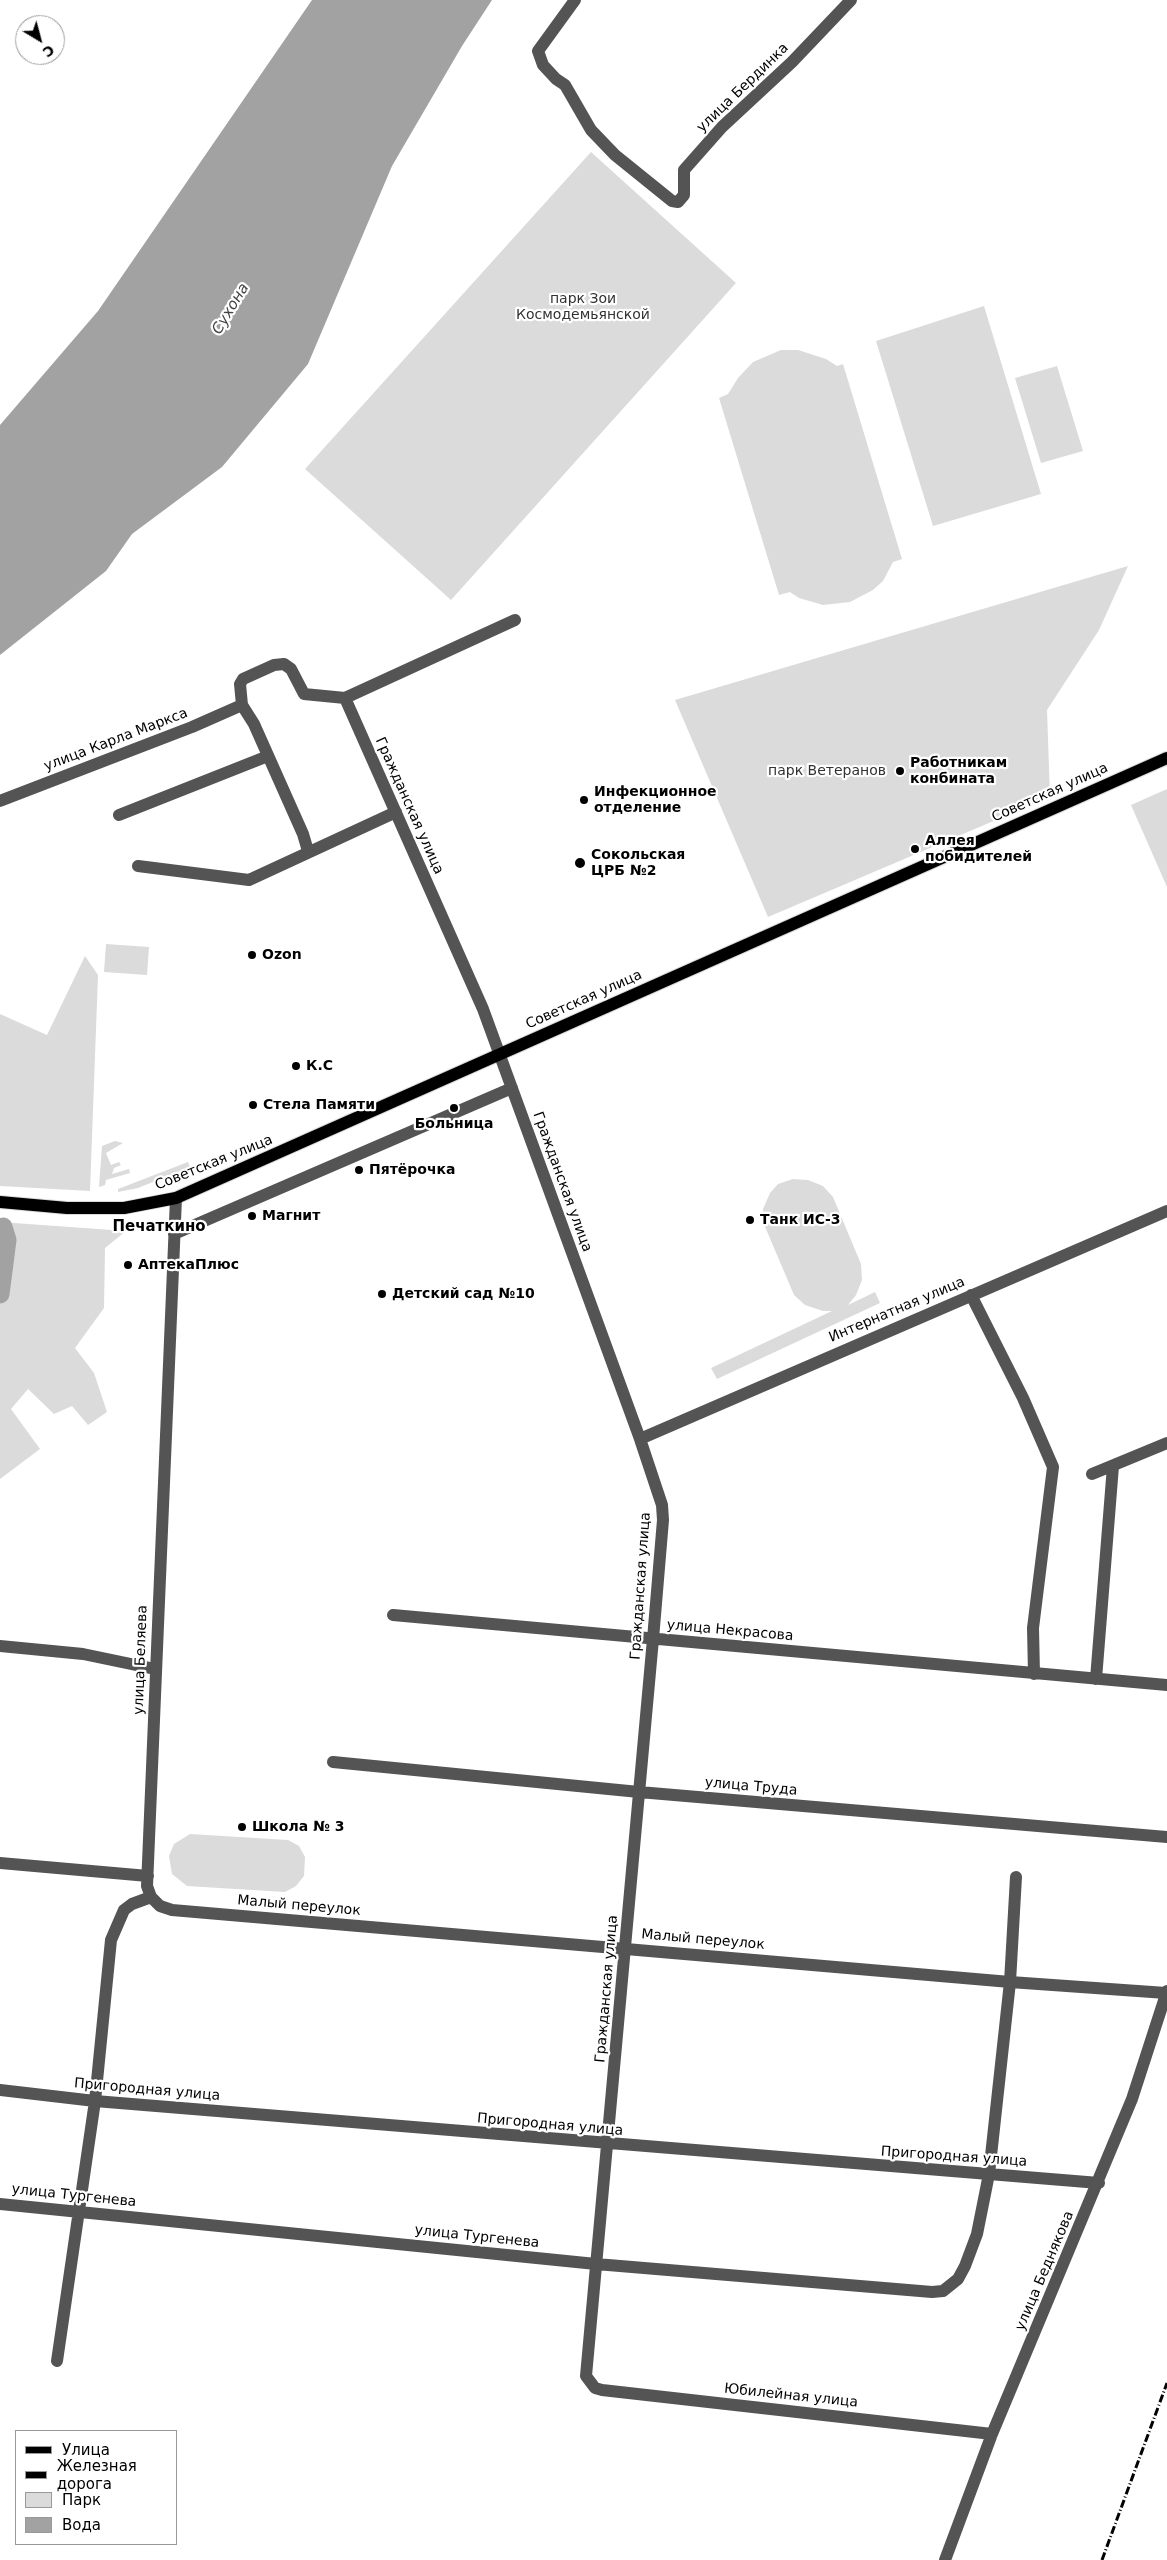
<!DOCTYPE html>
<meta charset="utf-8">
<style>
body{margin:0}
#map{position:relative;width:1167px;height:2560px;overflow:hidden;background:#fff;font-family:"DejaVu Sans",sans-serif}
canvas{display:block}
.legend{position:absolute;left:15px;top:2430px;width:162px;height:115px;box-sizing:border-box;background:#fff;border:1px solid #999;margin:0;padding:6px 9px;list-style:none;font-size:15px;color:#000}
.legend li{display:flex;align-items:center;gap:10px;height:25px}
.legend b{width:25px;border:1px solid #999}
.north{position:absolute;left:15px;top:15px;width:50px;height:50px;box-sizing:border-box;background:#fff;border:1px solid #999;border-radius:50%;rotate:143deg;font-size:14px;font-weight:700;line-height:20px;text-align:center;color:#000}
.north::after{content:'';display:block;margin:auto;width:18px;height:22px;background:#000;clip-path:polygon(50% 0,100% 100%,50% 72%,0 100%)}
</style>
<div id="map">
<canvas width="1167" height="2560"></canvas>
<ul class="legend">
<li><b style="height:6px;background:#000"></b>Улица</li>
<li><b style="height:6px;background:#000"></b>Железная дорога</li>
<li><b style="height:14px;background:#dbdbdb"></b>Парк</li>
<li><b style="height:14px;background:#a2a2a2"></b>Вода</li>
</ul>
<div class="north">С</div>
</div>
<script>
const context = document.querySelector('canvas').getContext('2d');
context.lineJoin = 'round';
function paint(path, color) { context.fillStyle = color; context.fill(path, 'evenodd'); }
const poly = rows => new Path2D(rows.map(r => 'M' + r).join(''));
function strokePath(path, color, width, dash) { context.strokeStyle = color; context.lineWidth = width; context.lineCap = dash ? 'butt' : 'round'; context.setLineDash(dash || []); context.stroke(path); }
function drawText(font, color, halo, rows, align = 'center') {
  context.font = font + ' "DejaVu Sans",sans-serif'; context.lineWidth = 4.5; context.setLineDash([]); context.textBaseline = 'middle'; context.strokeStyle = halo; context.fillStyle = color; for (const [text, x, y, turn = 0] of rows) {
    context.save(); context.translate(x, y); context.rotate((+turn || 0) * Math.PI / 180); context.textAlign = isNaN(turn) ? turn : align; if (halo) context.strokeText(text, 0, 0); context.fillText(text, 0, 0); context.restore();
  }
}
const green = poly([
 [591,152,736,283,451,600,305,469],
 [984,306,1041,494,933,526,876,341],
 [781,350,798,350,826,359,837,366,843,364,902,559,893,562,883,581,873,590,850,602,823,605,799,598,790,592,779,595,719,398,728,394,738,378,753,362],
 [1057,366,1083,451,1041,463,1015,378],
 [1128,566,1099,630,1047,710,1050,797,768,917,675,700],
 [1167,789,1167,887,1131,805],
 [106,944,149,947,147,975,104,972],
 [85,956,98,975,90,1191,0,1186,0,1014,47,1035],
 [115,1141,123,1143,106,1153,111,1165,119,1162,121,1165,114,1168,112,1174,129,1169,130,1173,106,1180,105,1185,99,1187,102,1146],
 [188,1162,190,1167,138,1188,118,1192,118,1189],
 [793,1179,808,1180,823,1186,833,1197,861,1264,862,1280,856,1295,848,1305,875,1292,880,1303,717,1379,711,1368,832,1311,823,1311,805,1305,794,1295,763,1222,763,1209,770,1193,778,1184],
 [0,1222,126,1231,105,1248,104,1308,75,1348,94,1373,107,1412,88,1425,72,1406,54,1414,28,1389,11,1409,40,1449,0,1479],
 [190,1834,288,1840,299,1846,305,1857,304,1876,296,1886,285,1892,187,1886,172,1874,169,1856,174,1844]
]);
const water = poly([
 [312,0,492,0,462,46,392,166,308,364,222,467,132,534,106,571,0,655,0,425,98,311]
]);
const river = poly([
 [0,1294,7,1240,3,1227]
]);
const minor = poly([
 [575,0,538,51,543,65,556,79,565,85,591,130,615,155,672,201,678,202,684,195,684,170,722,127,792,62,851,0],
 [345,698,483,1009,640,1439,662,1505,663,1520,653,1639,586,2376,595,2388,602,2390,992,2434],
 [0,801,192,727,242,705],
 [119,815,268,756],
 [308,851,303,834,254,724,242,705,240,684,243,679,274,665,284,664,291,669,304,694,345,698,515,620],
 [138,866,249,880,396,812],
 [174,1234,512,1088],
 [971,1295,1023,1398,1053,1467,1033,1628,1034,1674],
 [640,1439,1167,1211],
 [1092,1474,1167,1443],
 [393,1615,1167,1685],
 [0,1646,83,1654,155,1669],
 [1096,1679,1113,1466],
 [333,1762,639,1792,1167,1837],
 [0,1863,148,1876],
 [151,1897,160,1906,172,1910,1010,1982,1166,1993],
 [0,2090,95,2101,1099,2183],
 [0,2204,596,2264,932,2292,943,2291,958,2279,965,2266,977,2234,989,2174,1010,1982,1016,1877],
 [57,2361,95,2101,111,1940,124,1910,132,1904,151,1897,147,1886,176,1198],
 [945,2560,992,2434,1132,2099,1167,1991]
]);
const major = poly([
 [0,1202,67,1208,124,1208,176,1198,1167,758]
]);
const rail = poly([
 [1102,2560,1167,2383]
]);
const markers = [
 [900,771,5,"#000"],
 [584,800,5,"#000"],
 [915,849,5,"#000"],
 [580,863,6,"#000"],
 [252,955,5,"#000"],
 [296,1066,5,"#000"],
 [253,1105,5,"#000"],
 [454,1108,5,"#000"],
 [359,1170,5,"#000"],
 [252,1216,5,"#000"],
 [750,1220,5,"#000"],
 [128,1265,5,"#000"],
 [382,1294,5,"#000"],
 [242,1827,5,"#000"]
];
const streetNames = [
 ["улица Бердинка",743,88,-44],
 ["улица Карла Маркса",116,740,-21],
 ["Советская улица",1050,793,-24],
 ["Гражданская улица",409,806,66],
 ["Советская улица",584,1000,-24],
 ["Советская улица",214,1163,-22],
 ["Гражданская улица",562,1182,70],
 ["Интернатная улица",897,1310,-23],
 ["Гражданская улица",641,1586,-86],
 ["улица Некрасова",730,1631,5],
 ["улица Беляева",141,1660,-88],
 ["улица Труда",751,1787,5],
 ["Малый переулок",299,1906,5],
 ["Малый переулок",703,1940,5],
 ["Гражданская улица",607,1989,-85],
 ["Пригородная улица",147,2090,5],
 ["Пригородная улица",550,2125,5],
 ["Пригородная улица",954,2157,4],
 ["улица Тургенева",74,2196,6],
 ["улица Тургенева",477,2237,6],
 ["улица Беднякова",1045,2271,-67],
 ["Юбилейная улица",791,2396,6]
];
const parkNames = [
 ["парк Зои",583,299],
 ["Космодемьянской",583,315],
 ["парк Ветеранов",827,771]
];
const poiNames = [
 ["Работникам",910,763],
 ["конбината",910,779],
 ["Инфекционное",594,792],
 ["отделение",594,808],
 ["Аллея",925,841],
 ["побидителей",925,857],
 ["Сокольская",591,855],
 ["ЦРБ №2",591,871],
 ["Ozon",262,955],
 ["К.С",306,1066],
 ["Стела Памяти",263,1105],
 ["Больница",454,1124,"center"],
 ["Пятёрочка",369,1170],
 ["Магнит",262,1216],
 ["Танк ИС-3",760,1220],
 ["АптекаПлюс",138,1265],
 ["Детский сад №10",392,1294],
 ["Школа № 3",252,1827]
];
const waterNames = [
 ["Сухона",231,309,-59]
];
const neighbourhoodNames = [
 ["Печаткино",159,1227]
];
paint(green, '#dbdbdb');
paint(water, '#a2a2a2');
strokePath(river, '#a2a2a2', 19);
strokePath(major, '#dbdbdb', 14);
strokePath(minor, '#545454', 12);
strokePath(major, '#000', 12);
strokePath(rail, '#000', 3, [8, 2.5, 1, 2.5]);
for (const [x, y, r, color] of markers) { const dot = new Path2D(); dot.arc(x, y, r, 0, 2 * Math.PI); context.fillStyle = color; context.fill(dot); strokePath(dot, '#fff', 2); }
drawText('14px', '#000', '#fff', streetNames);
drawText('14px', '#323232', '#fff', parkNames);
drawText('bold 14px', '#000', '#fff', poiNames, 'left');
drawText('italic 15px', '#434343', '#fff', waterNames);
drawText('bold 15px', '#000', '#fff', neighbourhoodNames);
</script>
